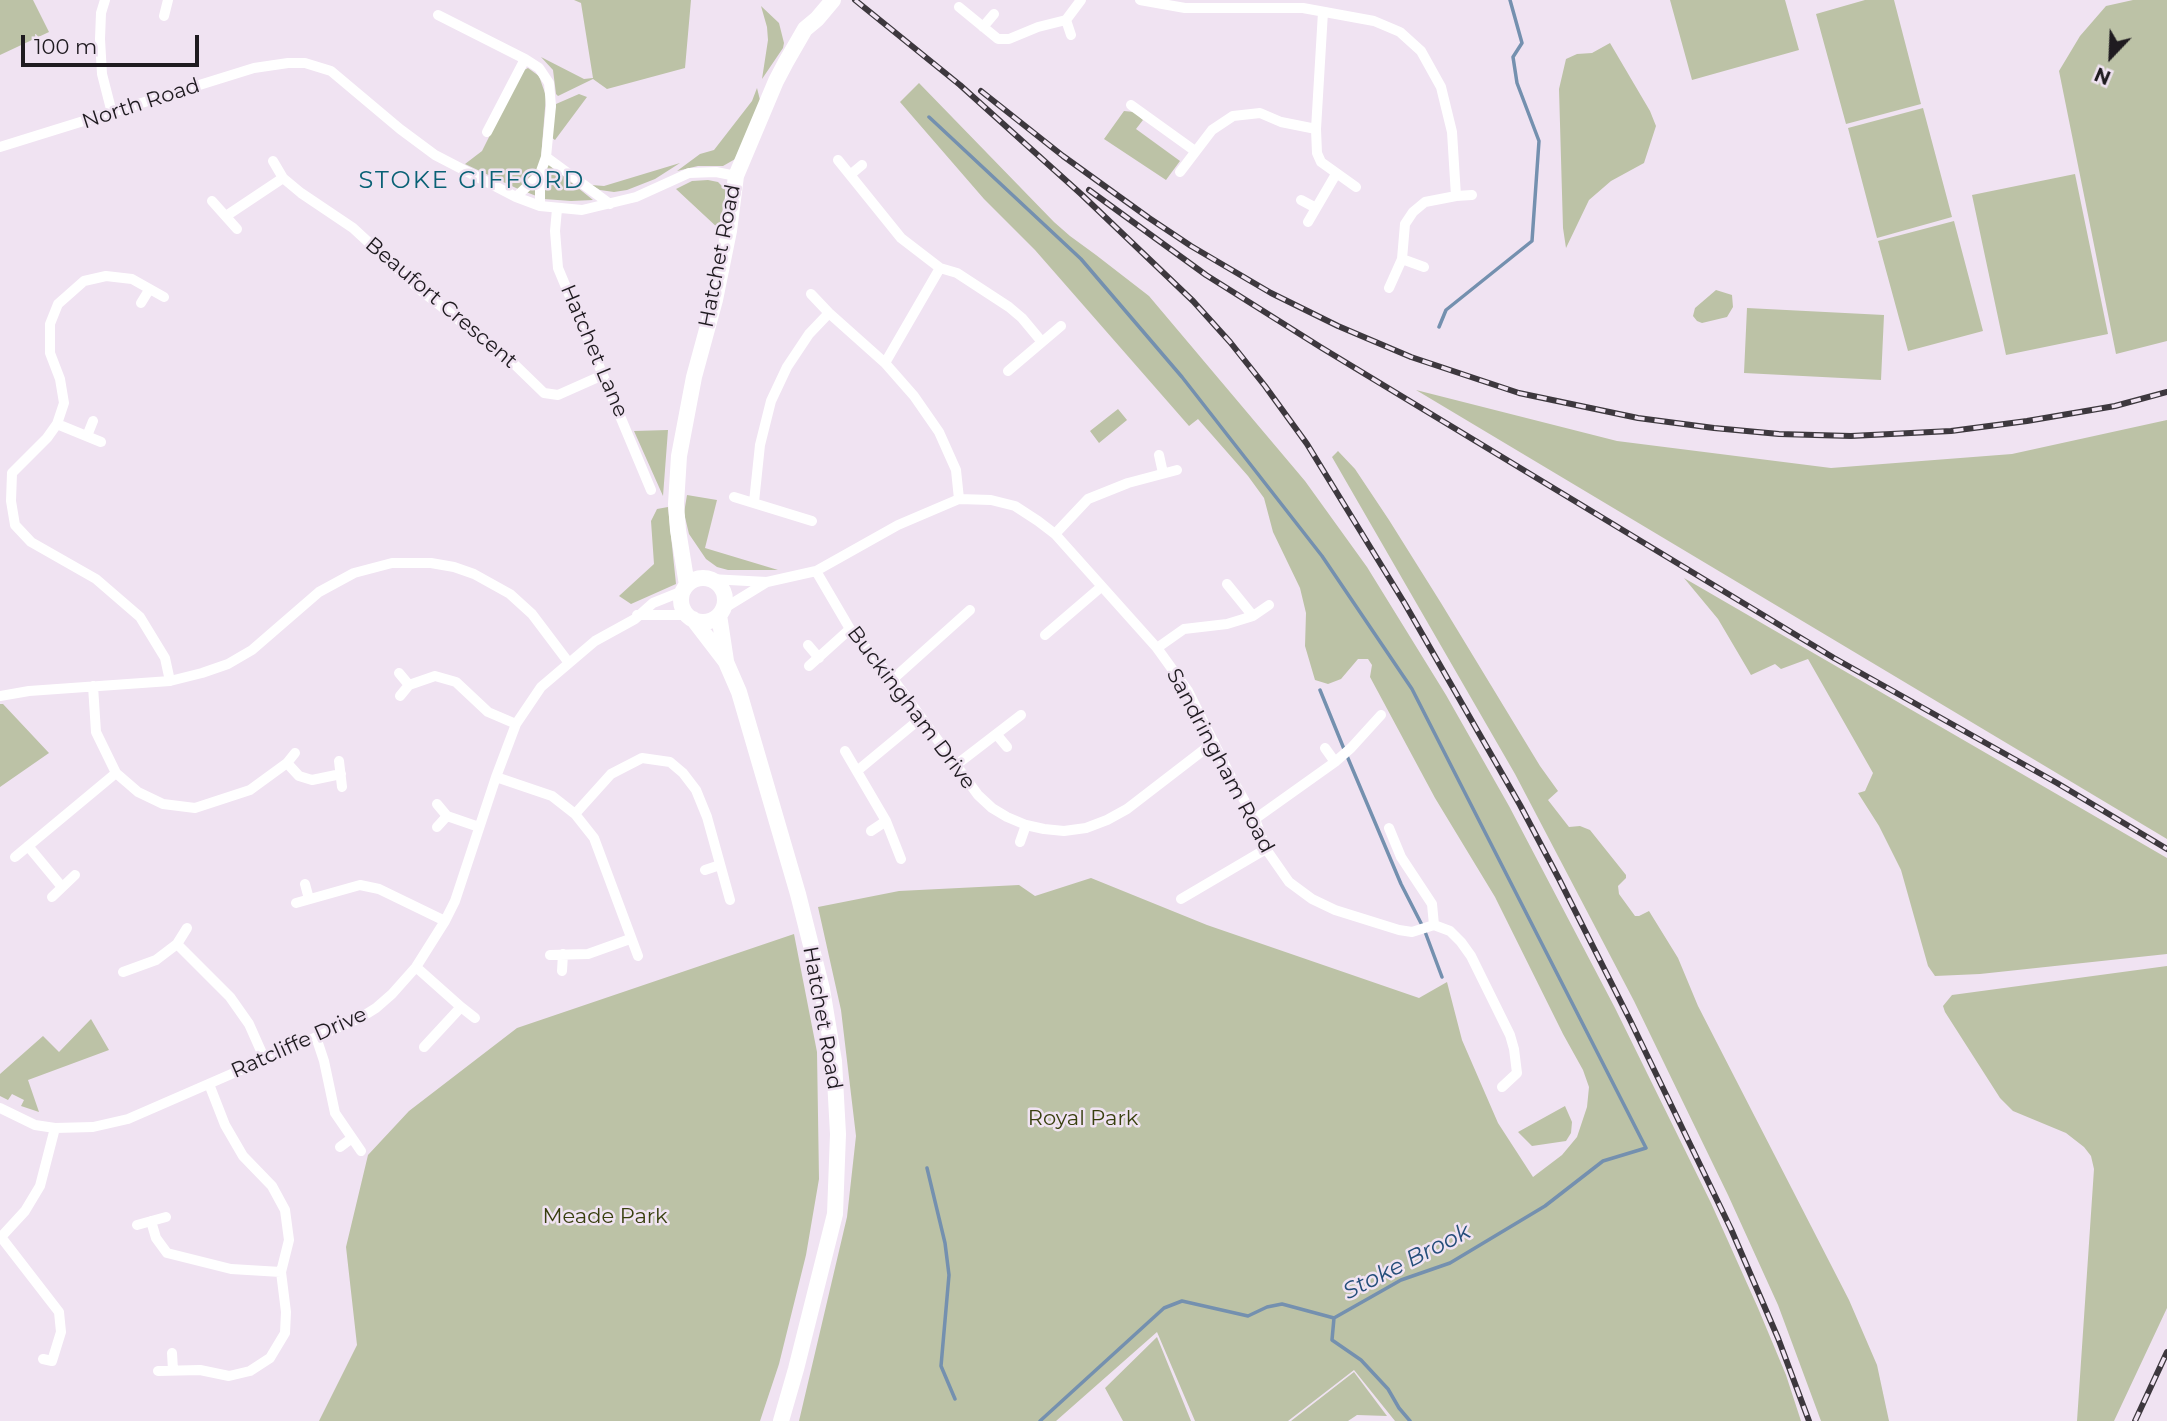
<!DOCTYPE html>
<style>
body{margin:0}
#map{position:relative;width:2167px;height:1421px;overflow:hidden;background:#f0e3f2;font-family:Montserrat,sans-serif}
canvas{display:block}
.north{position:absolute;left:2076px;top:21px;width:70px;height:70px;-webkit-text-stroke:5px #f0e3f2;paint-order:stroke;rotate:203deg;font-size:19px;font-weight:700;line-height:28px;text-align:center;color:#1f1b20}
.north::after{content:'';display:block;margin:auto;width:24px;height:32px;background:#1f1b20;clip-path:polygon(50% 0,100% 100%,50% 72%,0 100%)}
.scale{position:absolute;left:21px;top:35px;width:178px;height:32px;box-sizing:border-box;border:4px solid #1f1b20;border-top:0;padding-left:9px;font-size:21px;line-height:24px;white-space:nowrap;color:#1f1b20;-webkit-text-stroke:5px #f0e3f2;paint-order:stroke}
</style>
<div id="map">
<canvas width="2167" height="1421"></canvas>
<div class="north">N</div>
<div class="scale">100 m</div>
</div>
<script>
const context = document.querySelector('canvas').getContext('2d');
context.lineJoin = 'round';
function paint(path, color) { context.fillStyle = color; context.fill(path, 'evenodd'); }
const poly = rows => new Path2D(rows.map(r => 'M' + r).join(''));
function strokePath(path, color, width, dash) { context.strokeStyle = color; context.lineWidth = width; context.lineCap = dash ? 'butt' : 'round'; context.setLineDash(dash || []); context.stroke(path); }
function drawText(font, color, halo, rows, align = 'center') {
  context.font = font + ' Montserrat,sans-serif'; context.lineWidth = 5; context.setLineDash([]); context.textBaseline = 'middle'; context.strokeStyle = halo; context.fillStyle = color; for (const [text, x, y, turn = 0] of rows) {
    context.save(); context.translate(x, y); context.rotate((+turn || 0) * Math.PI / 180); context.textAlign = isNaN(turn) ? turn : align; if (halo) context.strokeText(text, 0, 0); context.fillText(text, 0, 0); context.restore();
  }
}
const green = poly([
 [0,0,33,0,49,32,0,55],
 [574,0,691,0,685,68,607,89,593,79,558,96,556,94,553,70,541,57,584,79,593,78,581,3],
 [1670,0,1785,0,1799,50,1692,80],
 [1865,0,1894,0,1921,104,1846,124,1816,14],
 [2133,0,2167,0,2167,341,2116,354,2059,71,2080,36,2106,6],
 [761,6,779,23,784,43,783,48,762,79,768,40,767,27],
 [1610,43,1650,111,1656,126,1644,163,1611,181,1589,200,1566,248,1563,228,1559,89,1566,59,1577,54,1592,53],
 [528,68,539,76,546,96,541,158,593,200,571,201,544,199,516,188,465,164,482,151,522,71],
 [919,83,1054,222,1070,236,1096,255,1149,296,1305,481,1367,567,1446,695,1509,806,1615,1008,1711,1203,1758,1308,1786,1375,1801,1421,1395,1421,1354,1370,1288,1421,1195,1421,1157,1332,1056,1421,799,1421,847,1217,856,1136,841,1010,818,907,899,891,1019,885,1035,896,1091,878,1207,925,1419,998,1447,982,1462,1040,1498,1123,1533,1177,1562,1155,1577,1137,1587,1107,1589,1087,1583,1070,1563,1034,1495,897,1435,798,1370,677,1372,665,1368,659,1358,659,1341,679,1328,684,1315,680,1305,646,1306,613,1300,588,1273,532,1264,498,1248,476,1198,419,1189,426,1035,250,984,199,900,102],
 [757,88,760,100,737,158,723,166,698,166,677,171,700,154,714,150,752,101],
 [579,94,587,97,555,140,551,137,556,104],
 [1923,108,1952,217,1877,238,1848,128],
 [1124,111,1134,112,1143,120,1136,129,1180,161,1166,180,1104,139],
 [680,163,655,179,627,190,614,192,600,190,591,185,604,186],
 [2075,174,2108,334,2006,355,1972,195],
 [708,180,718,182,725,189,725,197,719,229,676,189,692,181],
 [1954,221,1983,331,1908,351,1878,241],
 [1716,290,1732,295,1733,307,1727,317,1702,323,1697,321,1693,316,1695,308],
 [1747,308,1884,315,1881,380,1744,373],
 [1416,390,1617,441,1831,468,2012,454,2167,420,2167,839],
 [1118,409,1127,420,1099,443,1090,431],
 [668,430,663,496,634,431],
 [1338,451,1355,469,1389,520,1441,603,1540,766,1558,791,1548,800,1569,827,1580,826,1590,830,1626,875,1626,878,1618,886,1619,894,1635,916,1639,916,1649,911,1678,958,1698,1006,1849,1300,1877,1365,1889,1421,1821,1421,1778,1305,1728,1195,1634,1001,1515,774,1332,457],
 [687,495,717,500,705,548,778,570,728,570,717,567,706,559,689,534,684,513],
 [668,507,676,584,631,604,619,596,654,564,651,521,657,509],
 [1684,578,2167,858,2167,954,1980,974,1935,976,1928,966,1901,870,1879,826,1858,793,1865,791,1873,773,1808,659,1781,669,1775,664,1751,675,1718,619],
 [0,704,3,704,49,753,0,787],
 [794,934,817,1052,819,1179,806,1255,779,1364,760,1421,319,1421,357,1345,346,1247,368,1155,409,1111,517,1028],
 [2167,966,2167,1308,2114,1421,2077,1421,2094,1169,2091,1156,2084,1147,2066,1133,2013,1111,2000,1098,1945,1012,1943,1006,1952,995],
 [91,1019,109,1050,28,1080,39,1112,21,1106,24,1100,12,1094,8,1100,0,1096,0,1074,43,1036,59,1052],
 [1565,1106,1572,1122,1571,1133,1566,1141,1532,1146,1518,1132],
 [1157,1337,1191,1421,1123,1421,1105,1388],
 [1354,1372,1387,1416,1357,1415,1348,1421,1291,1421]
]);
const stream = poly([
 [929,117,1081,259,1182,377,1322,556,1412,689,1646,1148,1603,1161,1545,1206,1450,1263,1401,1280,1334,1318,1282,1304,1267,1307,1248,1316,1182,1301,1164,1308,1040,1421],
 [1439,327,1446,310,1532,241,1539,141,1517,83,1513,57,1522,43,1510,0],
 [1320,690,1344,749],
 [1347,756,1401,884,1424,929,1442,977],
 [927,1168,945,1243,949,1275,941,1366,955,1399],
 [1334,1318,1332,1340,1361,1360,1388,1389,1399,1408,1410,1421]
]);
const street = poly([
 [105,0,101,13,100,39,102,74,112,113],
 [1140,0,1185,8,1303,8,1374,21,1400,32,1421,51,1441,87,1452,132,1456,196],
 [959,7,998,39,1009,39,1038,27,1066,20,1081,0],
 [1323,12,1316,129,1317,153,1321,162,1356,187],
 [438,15,525,59,539,68,549,83,551,106,546,157,540,174,540,206],
 [164,16,168,0],
 [1066,20,1071,35],
 [983,27,994,14],
 [1131,105,1195,151],
 [487,132,525,59],
 [0,147,254,68,288,63,305,63,331,71,400,129,435,155,516,197,540,206,582,210,636,197,689,173,716,172,736,176],
 [546,157,610,204],
 [838,160,901,238,940,268,957,273,1009,307,1022,318,1042,342],
 [273,161,283,178,301,193,353,228,419,289,510,360,544,393,558,395,603,375],
 [1180,172,1212,130,1233,116,1260,113,1281,122,1316,129],
 [850,175,862,165],
 [516,197,540,174],
 [1301,200,1316,208],
 [212,201,237,229],
 [557,209,555,231,558,268,651,490],
 [226,216,283,178],
 [1308,222,1336,174],
 [1402,259,1424,267],
 [1389,288,1402,259,1405,224,1413,212,1425,202,1456,196,1472,195],
 [811,294,829,313,885,363,914,396,939,432,956,470,959,499],
 [164,297,132,279,106,276,84,281,58,304,50,324,50,353,60,379,64,403,57,424,47,438,12,473,11,501,15,525,31,542,96,579,140,617,165,658,170,681],
 [141,303,149,290],
 [885,363,940,268],
 [1008,371,1061,326],
 [57,424,101,442],
 [87,436,93,421],
 [1159,455,1163,473],
 [734,497,812,521],
 [754,502,760,445,771,401,787,367,809,334,829,313],
 [1055,534,1088,499,1128,483,1177,470],
 [816,571,850,629,893,679,978,795,992,808,1007,817,1026,825,1044,829,1064,831,1086,828,1107,820,1127,809,1214,742],
 [710,579,767,582,816,571,898,525,959,499,991,500,1015,506,1038,521,1055,534,1157,648,1188,691,1231,777,1255,819,1266,849,1289,882,1312,899,1335,910,1399,930,1412,932,1434,925,1450,931,1461,942,1471,956,1510,1035,1514,1049,1517,1073,1502,1087],
 [723,609,767,582],
 [637,615,688,615],
 [1253,616,1269,605],
 [1045,635,1101,587],
 [808,645,819,658],
 [1157,648,1184,629,1227,624,1253,616,1227,584],
 [809,666,850,629],
 [399,673,409,685],
 [893,679,970,610],
 [93,686,96,732,116,773,138,792,163,804,195,808,250,790,287,763,295,753],
 [0,696,29,691,170,681,202,673,228,664,252,650,319,592,354,573,392,563,431,563,454,567,474,574,510,594,532,614,569,663],
 [400,696,409,685,435,676,456,682,488,712,516,724],
 [997,735,1007,747],
 [1325,748,1335,762],
 [845,751,886,821,901,859],
 [339,761,342,787],
 [287,763,299,776,312,780,341,774],
 [956,765,1021,715],
 [857,771,921,718],
 [496,777,552,796,575,814,594,838,638,956],
 [437,804,447,816,479,827],
 [575,814,611,774,642,758,670,762,683,773,696,790,707,817,730,900],
 [1255,819,1335,762,1351,748,1381,715],
 [437,827,447,816],
 [1389,828,1401,857,1432,904,1434,925],
 [871,831,886,821],
 [1020,842,1026,825],
 [28,846,62,887],
 [15,857,116,773],
 [705,870,720,865],
 [305,884,309,899],
 [52,897,75,875],
 [1181,899,1266,849],
 [296,903,360,885,379,889,445,921],
 [177,944,230,997,249,1024,265,1060],
 [550,955,588,954,630,939],
 [416,967,461,1007,424,1047],
 [562,971,563,954],
 [123,972,156,960,177,944,187,928],
 [461,1007,475,1018],
 [316,1037,324,1061,335,1113,361,1151],
 [0,1108,35,1125,55,1128,93,1127,128,1119,360,1018,376,1008,392,994,416,967,445,921,455,901,496,777,516,724,541,687,595,641,635,619,653,603,683,591],
 [340,1147,352,1138],
 [151,1221,156,1238,167,1253,231,1269,281,1272],
 [137,1225,166,1217],
 [1,1237,59,1312,61,1332,52,1361,43,1359],
 [0,1238,25,1211,40,1186,55,1128],
 [172,1353,173,1370],
 [158,1371,200,1370,229,1376,250,1371,270,1358,285,1333,286,1312,281,1272,289,1240,285,1210,272,1186,243,1156,225,1125,209,1084]
]);
const secondary = poly([
 '681 600a22 22 0 1 1 44 0a22 22 0 1 1-44 0Z',
 [687,585,678,530,676,504,679,456,694,377,715,300,729,231,736,176,776,81,786,62,805,29,817,19,833,0],
 [719,615,726,661],
 [693,619,726,662,739,692,798,894,822,989,834,1061,838,1134,835,1214,796,1369,781,1421]
]);
const rail = poly([
 [855,0,960,85,1081,194,1193,301,1230,342,1265,386,1307,444,1405,604,1520,805,1559,879,1630,1020,1731,1229,1778,1338,1809,1421],
 [981,91,1063,156,1149,218,1191,246,1271,293,1338,326,1411,357,1519,393,1638,418,1714,428,1779,434,1851,436,1951,431,2027,421,2115,406,2167,392],
 [1089,190,1206,275,1322,348,1834,658,2057,783,2167,849],
 [2135,1421,2167,1352]
]);
const streetNames = [
 ["North Road",141,104,-18],
 ["Hatchet Road",720,256,-79],
 ["Beaufort Crescent",441,303,40],
 ["Hatchet Lane",594,351,67],
 ["Buckingham Drive",911,708,53],
 ["Sandringham Road",1220,761,62],
 ["Hatchet Road",822,1018,80],
 ["Ratcliffe Drive",299,1043,-24]
];
const parkNames = [
 ["Royal Park",1083,1119],
 ["Meade Park",605,1217]
];
const waterNames = [
 ["Stoke Brook",1407,1262,-27]
];
const quarterNames = [
 ["STOKE GIFFORD",472,181]
];
paint(green, '#bcc2a6');
strokePath(stream, '#7490af', 3.5);
strokePath(street, '#fff', 10);
strokePath(secondary, '#fff', 16);
strokePath(rail, '#3d383e', 6);
strokePath(rail, '#f0e3f2', 3.5, [10]);
drawText('21px', '#1f1b20', '#f0e3f2', streetNames);
drawText('21px', '#383f0e', '#f0e3f2', parkNames);
drawText('italic 23px', '#244e7a', '#f0e3f2', waterNames);
context.letterSpacing = '2px';
drawText('24px', '#096175', '#f0e3f2', quarterNames);
context.letterSpacing = '0px';
</script>
